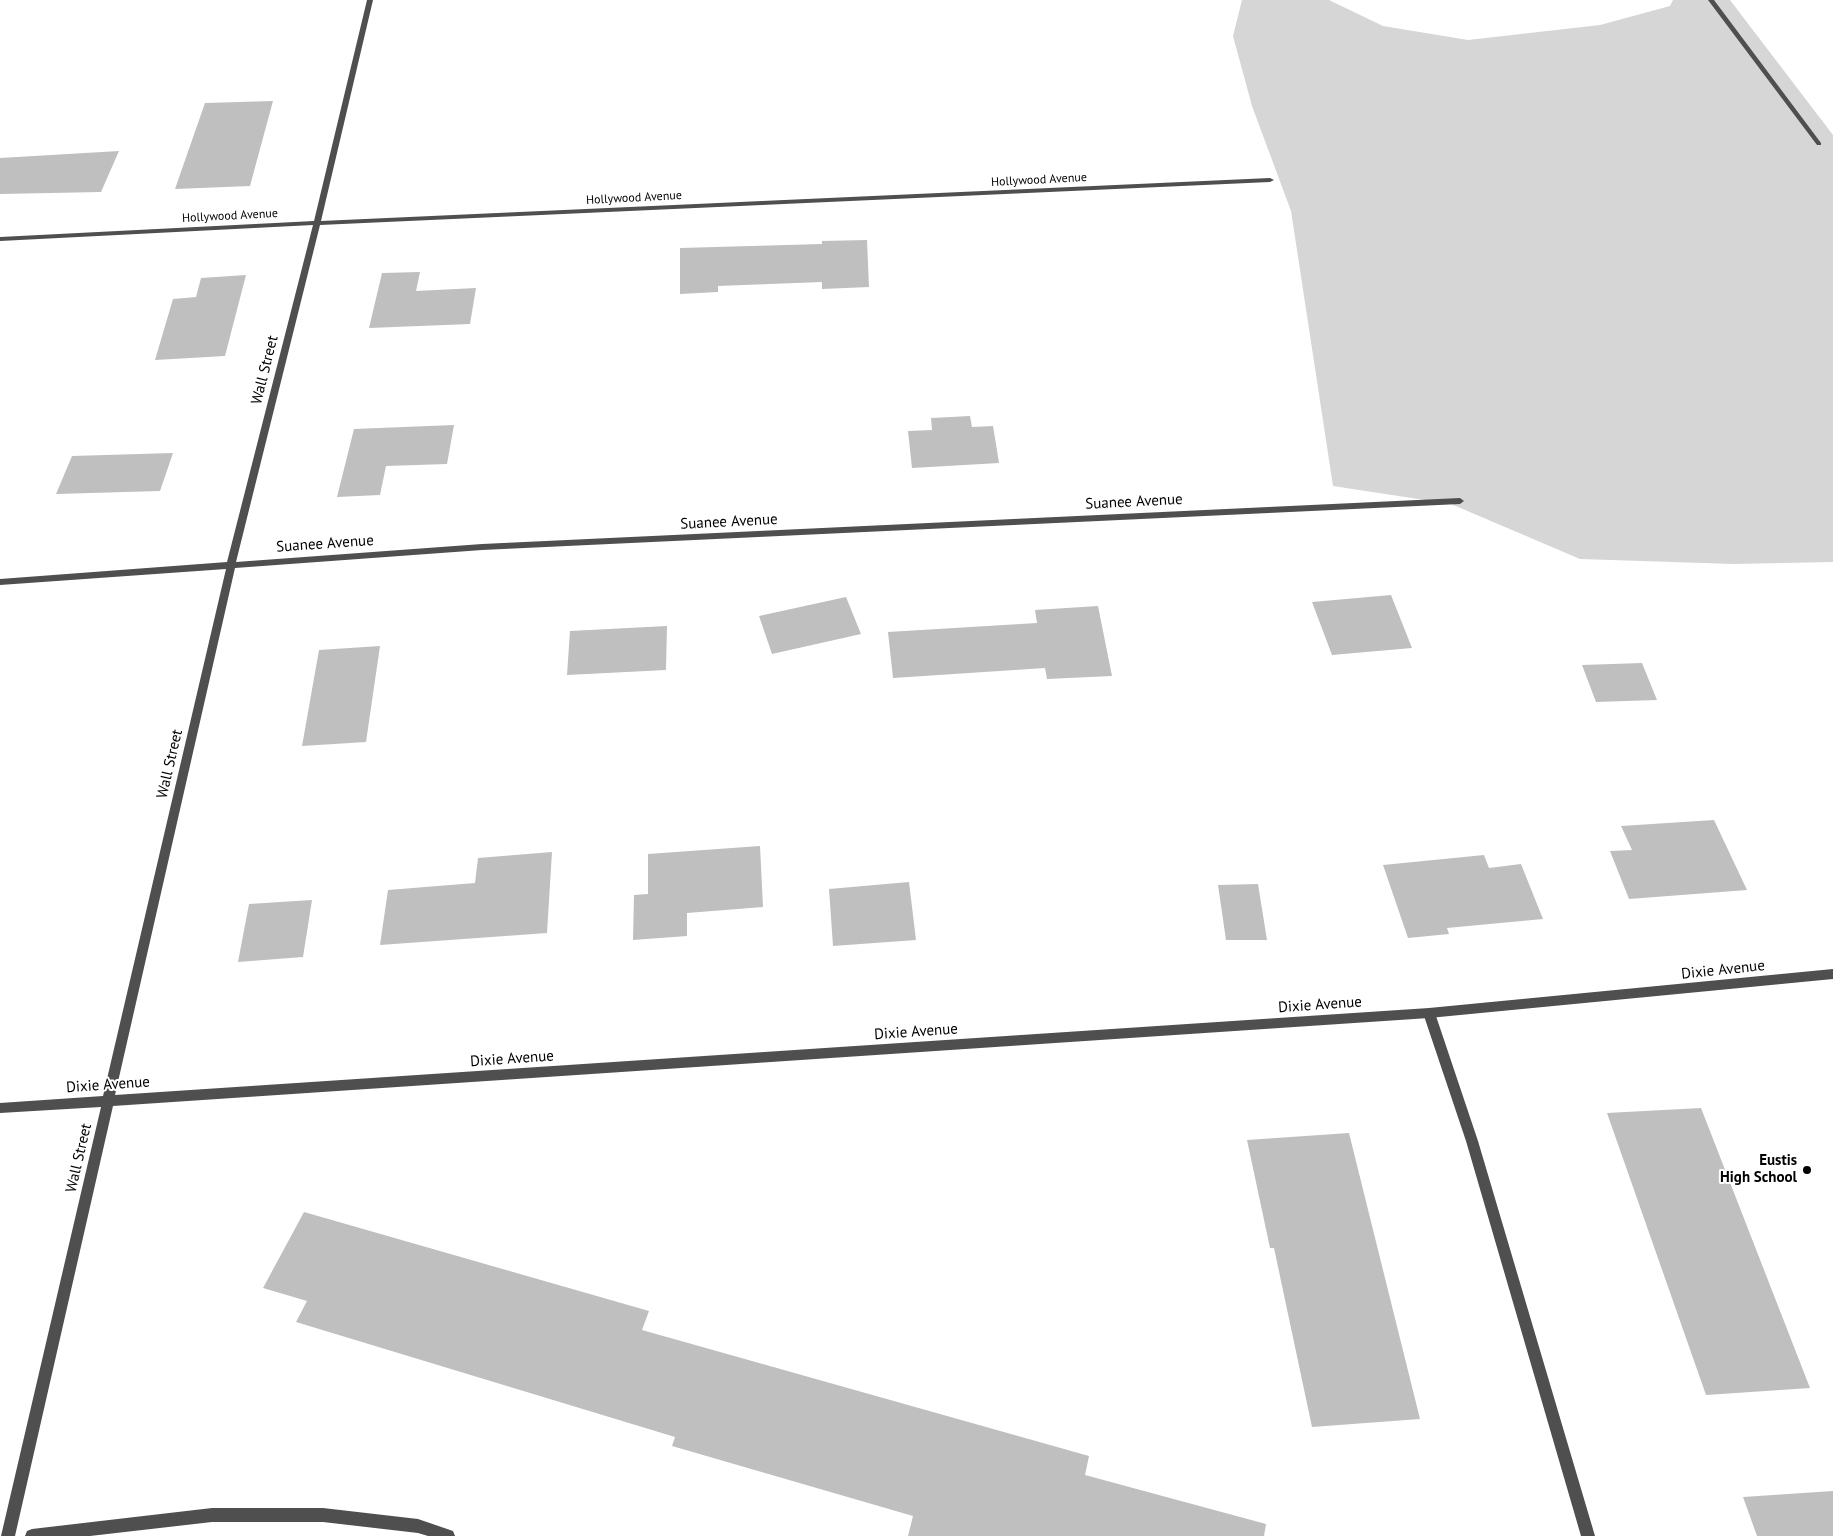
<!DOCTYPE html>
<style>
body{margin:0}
canvas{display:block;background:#fff}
</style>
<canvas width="1833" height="1536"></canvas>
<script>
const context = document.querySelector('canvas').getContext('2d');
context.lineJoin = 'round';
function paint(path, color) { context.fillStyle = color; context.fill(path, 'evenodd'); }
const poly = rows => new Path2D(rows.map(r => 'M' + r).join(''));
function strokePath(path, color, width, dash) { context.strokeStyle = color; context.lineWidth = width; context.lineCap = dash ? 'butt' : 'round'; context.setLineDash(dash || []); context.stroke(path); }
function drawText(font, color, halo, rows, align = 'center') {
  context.font = font + ' "PT Sans",sans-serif'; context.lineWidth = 4; context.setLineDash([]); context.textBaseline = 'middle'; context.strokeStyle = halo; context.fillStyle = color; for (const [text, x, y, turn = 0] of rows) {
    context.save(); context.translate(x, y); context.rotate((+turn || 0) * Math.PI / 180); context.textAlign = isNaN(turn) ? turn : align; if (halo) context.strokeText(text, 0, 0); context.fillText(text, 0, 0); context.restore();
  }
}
const green = poly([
 [1242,0,1329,0,1383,26,1468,40,1600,25,1670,6,1673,0,1730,0,1833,135,1833,562,1734,564,1580,559,1451,504,1333,486,1291,211,1252,106,1233,36]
]);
const building = poly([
 [273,101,250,186,175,189,205,103],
 [119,151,101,192,0,194,0,158],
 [867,240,869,287,822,289,822,282,718,286,718,292,680,294,680,248,822,244,822,241],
 [420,272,416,291,476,288,470,324,369,328,382,273],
 [246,275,225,356,155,360,173,299,196,297,201,278],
 [970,416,972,427,993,426,999,463,912,468,908,431,932,430,931,418],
 [454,425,447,464,386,466,380,495,337,497,354,429],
 [173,453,160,491,56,494,72,456],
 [1391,595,1412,648,1332,655,1312,602],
 [846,597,861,634,772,654,759,616],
 [1098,606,1112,676,1047,679,1045,668,893,678,888,632,1037,623,1035,610],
 [667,626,666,670,567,675,570,631],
 [380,646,366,742,302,746,319,650],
 [1642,663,1657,700,1596,702,1582,665],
 [1714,820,1747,890,1629,899,1610,851,1632,850,1621,826],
 [760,846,763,907,687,913,687,936,633,940,634,895,648,894,648,854],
 [552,852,547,933,380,945,388,890,475,883,478,858],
 [1484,855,1489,868,1521,864,1543,919,1447,928,1449,934,1408,938,1383,865],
 [909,882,916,940,833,946,829,889],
 [1258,884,1267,940,1226,940,1218,885],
 [312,900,303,957,238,962,249,904],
 [1701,1108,1810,1388,1706,1395,1607,1113],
 [1349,1133,1420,1419,1312,1427,1274,1248,1270,1248,1247,1140],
 [304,1212,649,1311,642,1330,1089,1456,1085,1475,1266,1524,1264,1536,908,1536,913,1516,672,1446,675,1437,296,1322,307,1301,263,1288],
 [1833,1491,1833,1536,1757,1536,1743,1497]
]);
const lane = poly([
 [1708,0,1714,0,1821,143,1821,145,1817,145,1708,0],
 [1429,1008,1433,1010,1435,1013,1478,1141,1595,1536,1581,1536,1466,1141,1423,1013,1425,1010,1429,1008],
 [212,1508,323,1508,418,1519,453,1531,455,1536,428,1536,418,1533,323,1522,212,1522,90,1536,25,1536,27,1531,32,1529,212,1508]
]);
const street = poly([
 [367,0,373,0,321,221,1270,178,1274,180,1270,182,320,225,236,562,482,544,1460,498,1464,501,1460,504,482,550,235,568,115,1095,1429,1008,1833,969,1833,979,1429,1018,113,1106,15,1536,1,1536,101,1107,0,1113,0,1103,103,1096,226,569,0,585,0,579,227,562,313,225,0,241,0,237,314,221,367,0]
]);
const markers = [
 [1807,1170,5,"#000"]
];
const farStreetnames = [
 ["Hollywood Avenue",1039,180,-3],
 ["Hollywood Avenue",634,198,-3],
 ["Hollywood Avenue",230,216,-3]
];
const streetNames = [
 ["Wall Street",265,370,-76],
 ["Suanee Avenue",1134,502,-3],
 ["Suanee Avenue",729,522,-3],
 ["Suanee Avenue",325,544,-4],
 ["Wall Street",170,764,-77],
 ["Dixie Avenue",1723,970,-6],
 ["Dixie Avenue",1320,1005,-4],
 ["Dixie Avenue",916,1032,-4],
 ["Dixie Avenue",512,1059,-4],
 ["Dixie Avenue",108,1085,-4],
 ["Wall Street",79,1158,-77]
];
const poiNames = [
 ["Eustis",1797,1161],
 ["High School",1797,1178]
];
paint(green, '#d6d6d6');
paint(building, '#bfbfbf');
paint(lane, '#4f4f4f');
paint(street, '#4f4f4f');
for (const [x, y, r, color] of markers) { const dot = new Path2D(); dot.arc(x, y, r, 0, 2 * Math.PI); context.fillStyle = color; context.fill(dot); strokePath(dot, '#fff', 2); }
drawText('12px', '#000', '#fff', farStreetnames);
drawText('15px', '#000', '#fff', streetNames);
drawText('bold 15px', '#000', '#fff', poiNames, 'right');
</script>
